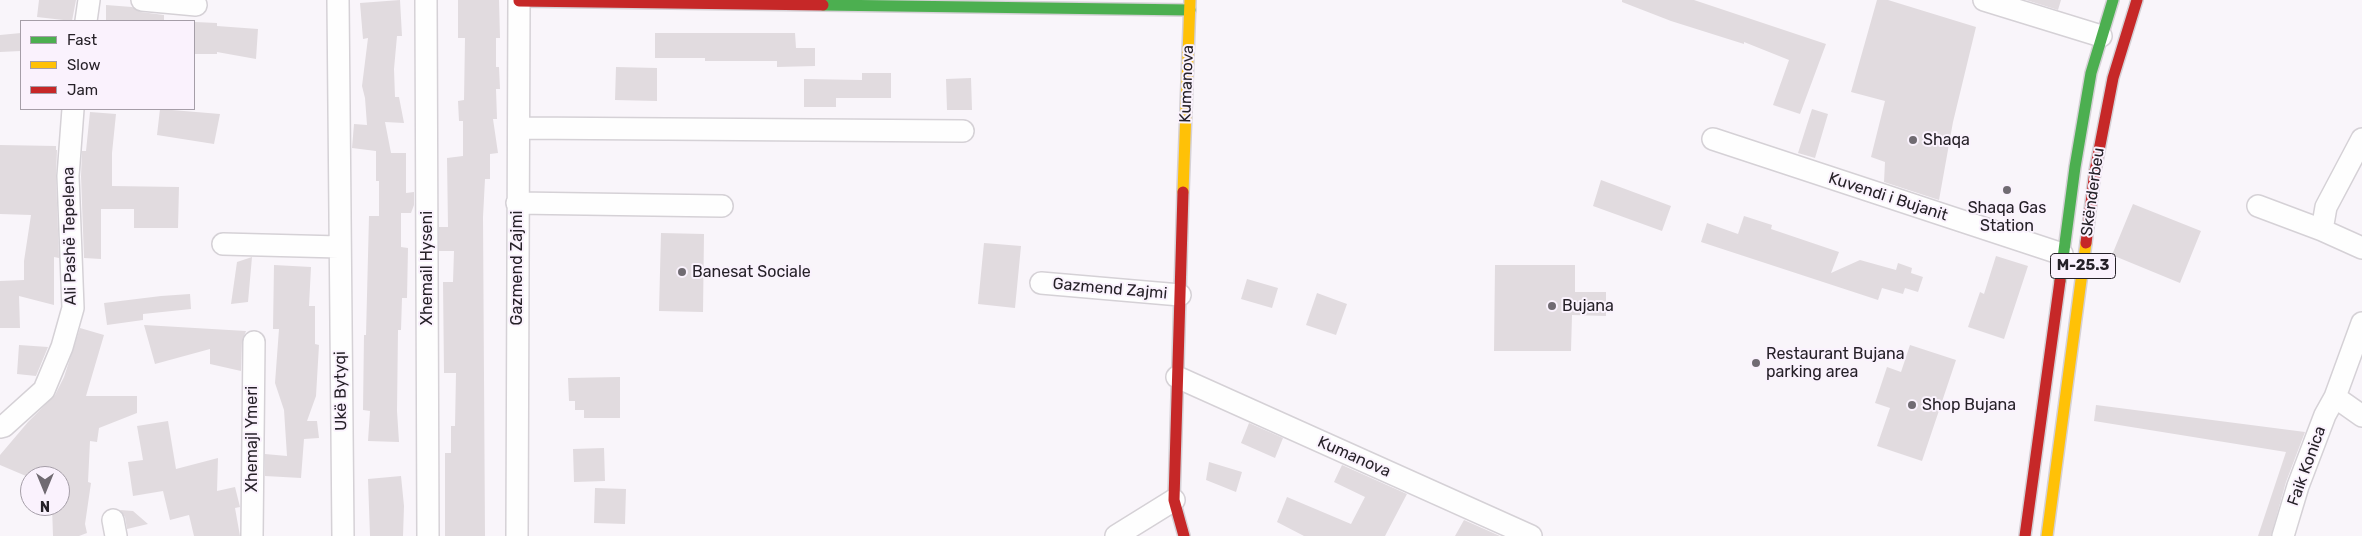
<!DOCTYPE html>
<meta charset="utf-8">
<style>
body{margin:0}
#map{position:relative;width:2362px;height:536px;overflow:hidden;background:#f9f5fa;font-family:Rubik,sans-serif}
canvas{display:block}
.legend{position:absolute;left:20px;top:20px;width:175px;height:90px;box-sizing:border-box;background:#faf2fd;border:1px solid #a59ea8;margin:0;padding:6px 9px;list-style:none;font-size:15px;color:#262128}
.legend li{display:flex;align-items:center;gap:10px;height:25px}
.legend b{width:25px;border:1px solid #a59ea8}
.north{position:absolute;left:20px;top:466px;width:50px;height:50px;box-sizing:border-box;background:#faf2fd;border:1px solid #a59ea8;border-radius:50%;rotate:180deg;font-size:14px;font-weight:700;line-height:20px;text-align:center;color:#262128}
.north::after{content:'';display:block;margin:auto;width:18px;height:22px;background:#706b72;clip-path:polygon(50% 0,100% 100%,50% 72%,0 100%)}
</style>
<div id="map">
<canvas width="2362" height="536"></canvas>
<ul class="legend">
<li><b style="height:6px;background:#4caf50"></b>Fast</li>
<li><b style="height:6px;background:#ffc107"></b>Slow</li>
<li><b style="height:6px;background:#c62828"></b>Jam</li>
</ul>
<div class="north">N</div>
</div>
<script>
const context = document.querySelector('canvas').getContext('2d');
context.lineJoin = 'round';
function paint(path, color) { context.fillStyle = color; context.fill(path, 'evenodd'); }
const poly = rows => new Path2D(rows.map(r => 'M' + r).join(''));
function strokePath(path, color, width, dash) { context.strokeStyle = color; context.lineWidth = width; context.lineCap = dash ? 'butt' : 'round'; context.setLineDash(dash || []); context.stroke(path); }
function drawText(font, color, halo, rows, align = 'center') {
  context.font = font + ' Rubik,sans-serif'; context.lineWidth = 4; context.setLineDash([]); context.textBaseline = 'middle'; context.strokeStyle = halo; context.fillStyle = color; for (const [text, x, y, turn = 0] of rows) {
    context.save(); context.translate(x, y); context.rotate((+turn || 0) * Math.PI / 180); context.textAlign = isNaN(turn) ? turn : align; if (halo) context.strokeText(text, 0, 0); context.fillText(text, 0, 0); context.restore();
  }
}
const building = poly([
 [39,0,76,0,72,21,37,17],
 [400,0,402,36,397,36,394,69,395,97,399,97,404,123,385,122,391,153,406,153,406,193,414,192,414,205,411,213,401,213,401,247,408,248,407,298,402,298,401,330,398,330,397,411,399,442,368,441,370,411,363,410,364,335,366,335,369,216,379,216,379,181,376,181,376,151,352,148,354,124,367,125,365,98,362,86,368,38,363,39,360,3],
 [458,0,499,0,500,38,496,38,496,67,499,67,500,89,496,89,497,119,493,119,498,153,490,154,490,179,485,179,483,217,485,536,445,536,445,453,451,453,451,426,455,426,456,373,444,373,443,282,453,282,454,251,439,251,439,227,448,227,447,158,463,156,463,121,459,121,458,101,464,100,465,38,458,38],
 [1622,0,1694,0,1826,44,1800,114,1773,105,1789,60,1744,42,1744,44,1671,21,1622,2],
 [1877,0,1888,0,1976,27,1953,122,1939,200,1884,182,1885,162,1871,157,1885,101,1851,92],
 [2026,0,2061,0,2058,10],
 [106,5,132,7,141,12,164,15,164,21,106,21],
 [195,22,217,23,217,26,258,29,256,59,217,52,217,54,194,54],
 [21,33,21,51,0,52,0,35],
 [655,33,795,33,796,48,815,48,815,66,777,67,777,61,705,61,705,58,655,58],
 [616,67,657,68,657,101,615,100],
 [862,73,891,73,891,98,836,98,836,107,804,107,804,79,862,80],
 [971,78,972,110,947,110,946,79],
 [160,109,220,114,214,144,157,135],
 [1812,109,1828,114,1815,158,1798,153],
 [90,112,116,114,112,153,112,186,179,187,178,228,134,228,134,209,101,209,101,259,84,258,81,176,82,151,86,151],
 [0,145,56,146,56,150,57,150,56,176,59,258,54,257,54,305,19,296,20,328,0,328,0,281,24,280,24,261,31,215,0,214],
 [1601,180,1671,206,1662,231,1593,206],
 [2133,204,2201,231,2180,283,2112,255],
 [1744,216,1772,225,1771,229,1839,252,1831,273,1860,260,1896,270,1898,263,1912,268,1911,273,1923,277,1918,292,1905,288,1903,294,1882,288,1878,300,1701,242,1707,223,1738,234],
 [661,233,704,234,703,312,659,311],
 [984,243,1021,246,1015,308,978,304],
 [1996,256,2028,266,2004,339,1968,327,1980,292,1984,294],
 [252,257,248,302,231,304,237,262],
 [274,265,311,267,309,306,315,306,315,344,319,345,316,396,307,421,317,421,319,438,304,439,301,478,265,476,265,454,287,456,284,410,275,383,279,329,273,329],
 [1495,265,1575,265,1575,292,1606,292,1606,316,1572,315,1571,351,1494,351],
 [1247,279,1278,288,1272,308,1241,299],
 [1317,293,1347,304,1336,335,1306,325],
 [190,294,191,309,143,314,143,320,107,325,104,303,161,296],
 [144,325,246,331,242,342,241,371,210,364,210,349,155,364],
 [80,328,104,335,86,396,137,396,137,413,99,428,97,442,90,441,88,482,91,483,85,524,87,533,79,536,53,536,52,506,60,506,60,476,26,476,0,465,0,455,28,422,55,395,64,377],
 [19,345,48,347,36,376,17,374],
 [1910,345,1956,360,1922,461,1877,446,1890,408,1875,403,1887,367,1901,372],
 [620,377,620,418,584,418,584,410,575,410,575,401,569,401,568,378],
 [2096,405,2305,432,2286,482,2271,536,2258,536,2286,452,2094,421],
 [168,421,176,469,218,458,217,491,235,487,240,507,235,508,240,536,194,536,189,515,170,520,163,491,133,496,128,462,143,460,137,426],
 [1249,423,1283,438,1275,458,1241,443],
 [604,448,605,481,574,482,573,449],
 [1209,462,1242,472,1236,492,1206,480],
 [1342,465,1407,494,1385,536,1304,536,1277,522,1287,497,1351,524,1365,497,1334,482],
 [401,476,404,506,403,536,370,536,368,479],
 [595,488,626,489,625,524,594,523],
 [120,510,133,511,148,524,127,529,125,517],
 [1464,520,1500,536,1455,536]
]);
const street = poly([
 [142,0,196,5],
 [338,0,343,536],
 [426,0,428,536],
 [1984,0,2101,36],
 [86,21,89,0],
 [519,128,963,131],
 [1713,139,2062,254],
 [2362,139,2326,207,2322,230,2362,248],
 [517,203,722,206],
 [2258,206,2322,230],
 [223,244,339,247],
 [1041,283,1180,295],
 [1177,377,1531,536],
 [2335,397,2362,416],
 [0,427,4,426,44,390,62,347,73,308,68,176,73,109],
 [113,520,116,536],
 [252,536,254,342],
 [517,536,519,0],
 [1116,536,1174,500],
 [2283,536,2298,486,2325,415,2335,397,2362,323]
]);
const fast = poly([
 [823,5,1190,10],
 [2060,281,2075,167,2091,73,2113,0]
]);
const slow = poly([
 [1183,192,1190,0],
 [2047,536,2086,243]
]);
const jam = poly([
 [519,1,823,5],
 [1183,192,1174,500,1184,536],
 [2086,243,2095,171,2113,78,2137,0],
 [2025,536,2060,281]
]);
const markers = [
 [1913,140,5,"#706b72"],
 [2007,190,5,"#706b72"],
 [682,272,5,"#706b72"],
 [1552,306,5,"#706b72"],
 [1756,363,5,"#706b72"],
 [1912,405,5,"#706b72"]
];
const shields = [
 [2083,266,65]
];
const shieldNames = [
 ["M-25.3",2083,266]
];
const streetNames = [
 ["Kumanova",1187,84,-88],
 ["Skënderbeu",2093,192,-82],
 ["Kuvendi i Bujanit",1888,197,18],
 ["Ali Pashë Tepelena",70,236,-91],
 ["Xhemail Hyseni",427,268,-90],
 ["Gazmend Zajmi",517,268,-90],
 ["Gazmend Zajmi",1110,289,5],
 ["Ukë Bytyqi",341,391,-91],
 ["Xhemajl Ymeri",252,439,-90],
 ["Kumanova",1354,457,24],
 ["Faik Konica",2307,466,-70]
];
const poiNames = [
 ["Shaqa",1923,140],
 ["Shaqa Gas",2007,208,"center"],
 ["Station",2007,226,"center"],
 ["Banesat Sociale",692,272],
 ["Bujana",1562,306],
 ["Restaurant Bujana",1766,354],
 ["parking area",1766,372],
 ["Shop Bujana",1922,405]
];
paint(building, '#e1dbdf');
strokePath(street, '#d5d1d6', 24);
strokePath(fast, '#d5d1d6', 14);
strokePath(slow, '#d5d1d6', 14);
strokePath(jam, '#d5d1d6', 14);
strokePath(street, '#fefefe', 21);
strokePath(fast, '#4caf50', 11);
strokePath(slow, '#ffc107', 11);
strokePath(jam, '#c62828', 11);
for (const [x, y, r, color] of markers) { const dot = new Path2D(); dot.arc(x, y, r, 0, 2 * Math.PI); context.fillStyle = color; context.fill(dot); strokePath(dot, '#faf2fd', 2); }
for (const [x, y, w] of shields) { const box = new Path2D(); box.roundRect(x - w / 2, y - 12.5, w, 25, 4); context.fillStyle = '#faf2fd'; context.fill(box); strokePath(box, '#262128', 1); }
drawText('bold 15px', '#262128', null, shieldNames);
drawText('16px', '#262128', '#faf2fd', streetNames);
drawText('16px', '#262128', '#faf2fd', poiNames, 'left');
</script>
